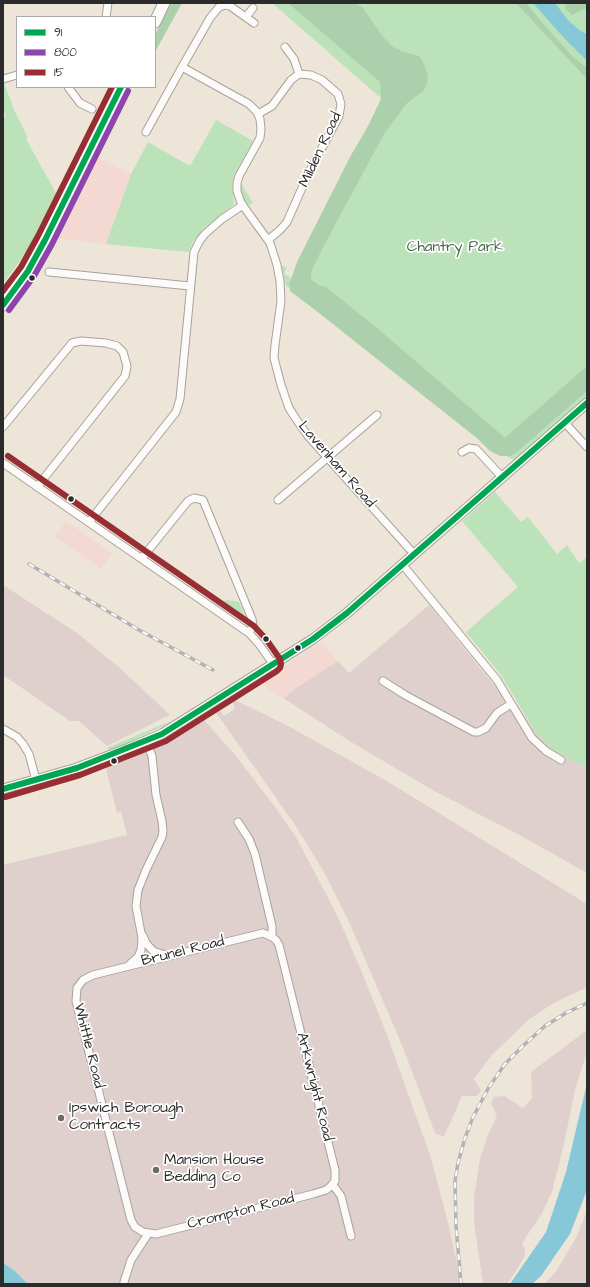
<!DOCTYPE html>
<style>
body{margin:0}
#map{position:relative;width:590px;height:1287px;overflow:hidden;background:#eee5d9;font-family:"Architects Daughter",sans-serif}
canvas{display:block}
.frame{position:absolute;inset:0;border:4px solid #2b2b2b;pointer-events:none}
.legend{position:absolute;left:16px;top:16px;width:140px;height:72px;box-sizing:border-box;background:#fff;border:1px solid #aaa;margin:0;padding:5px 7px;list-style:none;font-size:12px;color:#2b2b2b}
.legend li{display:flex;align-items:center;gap:8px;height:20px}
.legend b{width:20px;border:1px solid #aaa}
</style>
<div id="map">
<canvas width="590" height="1287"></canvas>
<div class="frame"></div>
<ul class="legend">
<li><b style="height:5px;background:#00a651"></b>91</li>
<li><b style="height:5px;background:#8e44ad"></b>800</li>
<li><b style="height:5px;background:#962e33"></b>15</li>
</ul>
</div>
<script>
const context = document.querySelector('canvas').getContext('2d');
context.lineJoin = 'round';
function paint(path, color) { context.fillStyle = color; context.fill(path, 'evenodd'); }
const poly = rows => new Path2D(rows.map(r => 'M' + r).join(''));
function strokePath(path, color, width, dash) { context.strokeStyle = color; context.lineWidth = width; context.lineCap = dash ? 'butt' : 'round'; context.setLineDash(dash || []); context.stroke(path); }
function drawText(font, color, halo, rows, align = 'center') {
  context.font = font + ' "Architects Daughter",sans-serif'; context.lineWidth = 3.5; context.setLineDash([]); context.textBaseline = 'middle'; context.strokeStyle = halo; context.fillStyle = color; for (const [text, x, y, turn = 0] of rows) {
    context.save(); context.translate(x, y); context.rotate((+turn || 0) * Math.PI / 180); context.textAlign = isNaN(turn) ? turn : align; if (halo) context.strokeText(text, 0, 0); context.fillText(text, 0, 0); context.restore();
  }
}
const built = poly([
 [97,157,131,174,106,244,55,238],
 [66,521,112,553,101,569,55,537],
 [322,642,338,661,296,688,283,698,260,683,268,676]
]);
const industrial = poly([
 [3,585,77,633,120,668,170,715,107,746,79,721,70,721,3,675],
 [429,605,503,696,504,701,512,701,516,703,536,733,552,749,587,768,587,873,523,837,436,792,351,742,283,698,296,688,338,661,349,673],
 [233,699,290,727,385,780,587,904,587,987,552,1004,528,1020,491,1056,474,1079,481,1090,477,1096,462,1096,444,1137,435,1133,402,1045,349,922,324,872,295,825,215,711,220,711,224,716,235,709,233,702],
 [197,712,236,756,275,807,296,837,337,915,358,963,386,1032,431,1158,450,1230,461,1284,28,1284,15,1271,3,1263,3,865,127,835,121,812,117,813,106,769,109,757],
 [587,1030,587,1052,576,1086,563,1148,552,1192,541,1215,522,1243,525,1250,525,1256,510,1280,507,1284,483,1284,474,1223,474,1197,480,1159,486,1140,497,1115,491,1103,494,1097,504,1096,523,1108,532,1098,531,1072],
 [587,1210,587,1284,544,1284,557,1270,576,1238]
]);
const green = poly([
 [272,3,587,3,587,403,518,462,493,449,290,284,289,287,286,286,282,266,287,268,284,274,290,277,290,280,383,100],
 [3,83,4,83,15,112,28,138,26,139,56,193,27,251,3,284,3,118,6,117,3,105],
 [216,120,253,141,234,175,232,185,234,202,233,205,203,229,194,240,188,252,106,244,131,174,148,142,190,166],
 [241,183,253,203,247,206,241,193],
 [495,492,521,522,528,517,557,554,567,545,579,563,587,557,587,768,552,749,536,733,501,675,466,632,518,587,462,521],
 [227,600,239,602,245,616,244,618,240,619,219,604],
 [173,721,111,751,107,748,161,725]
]);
const forest = poly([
 [171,3,182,3,155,52,155,35],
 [288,3,355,3,363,8,383,37,393,47,404,52,415,55,420,57,424,64,428,76,427,85,422,92,407,103,384,134,322,249,311,272,311,280,320,286,326,287,377,328,504,437,506,437,587,366,587,391,516,453,510,456,500,456,490,451,478,439,319,313,290,291,289,285,297,262,350,157,368,126,381,99,380,82],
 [516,3,526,3,546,27,573,57,587,68,587,79],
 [566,3,587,3,587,8,572,15,565,8]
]);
const water = poly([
 [533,3,555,3,568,20,579,30,587,34,587,61,564,38],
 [587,1083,587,1190,570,1234,541,1276,532,1284,510,1284,546,1232,566,1172],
 [3,1263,15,1271,28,1284,3,1284]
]);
const minor = poly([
 [106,17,108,3],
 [246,17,253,8],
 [254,23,230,6,226,5,219,7,210,18,182,67,249,104,257,112,260,119,261,129,260,138,239,176,237,183,237,191,241,203,270,243,277,265,280,281,281,301,275,345,274,358,281,385,289,408,296,419,308,436,414,554],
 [285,47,294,59,299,74],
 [3,79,17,75],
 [68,87,80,103,92,109],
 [258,114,272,106,291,80,299,74,311,75,322,80,338,94,341,104,339,116,309,172,287,222,280,230,268,240],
 [146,132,182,67],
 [49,272,190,286],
 [565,423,587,447],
 [3,427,72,343,81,341,106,343,117,346,123,352,127,366,125,376,37,487],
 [462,452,469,448,476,449,502,477],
 [3,463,249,633,259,644,273,664],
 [278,500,377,415],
 [89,522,176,412,180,399,194,252,200,240,205,234,222,219,243,205],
 [142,558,188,501,194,498,203,500,252,619,253,626,249,633],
 [402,564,497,680,532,738,546,751,561,760],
 [383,681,405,695,474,732,478,732,486,728,497,713,511,704],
 [3,729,17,737,23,744,29,754,36,780],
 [238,822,249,839,255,854,272,926,272,937],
 [263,933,272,937,276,940,279,945,335,1170,335,1181,330,1187,326,1190,313,1194,156,1234,143,1232,135,1227,131,1220,76,1001,77,988,83,980,93,975,263,933],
 [143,936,146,943,153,951,162,954,168,955],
 [130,964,138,957,141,950,142,938,136,906,138,890,146,870,162,837,163,831,162,821,156,795,152,756,146,741],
 [333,1185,341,1196,351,1236],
 [124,1284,124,1282,131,1260,148,1234]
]);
const tertiary = poly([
 [3,789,77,768,127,749,162,734,313,639,347,613,587,403]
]);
const primary = poly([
 [155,22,164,3],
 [3,305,28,271,45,240,121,87]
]);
const rail = poly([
 [29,564,139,630,213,670],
 [461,1284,456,1226,455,1181,458,1163,465,1138,473,1117,489,1087,505,1064,525,1044,545,1026,566,1013,587,1003]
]);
const bus1 = poly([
 [3,305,28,271,45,240,121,87],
 [3,789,77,768,162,734,313,639,347,613,587,403]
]);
const bus2 = poly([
 [9,310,34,276,52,244,128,91]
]);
const bus3 = poly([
 [3,291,21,267,38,236,112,87],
 [5,797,80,775,166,741,277,671,280,668,281,664,280,659,266,639,254,626,8,456]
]);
const markers = [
 [32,278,3.5,"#2b2b2b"],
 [71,499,3.5,"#2b2b2b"],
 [266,639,3.5,"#2b2b2b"],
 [298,648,3.5,"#2b2b2b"],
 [114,761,3.5,"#2b2b2b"],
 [61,1118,4,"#6f6c68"],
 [156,1170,4,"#6f6c68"]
];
const streetNames = [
 ["Milden Road",321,150,-65],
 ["Lavenham Road",336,465,49],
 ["Brunel Road",183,952,-14],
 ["Whittle Road",88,1046,76],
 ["Arkwright Road",314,1087,76],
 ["Crompton Road",241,1212,-14]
];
const parkNames = [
 ["Chantry Park",455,248]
];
const poiNames = [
 ["Ipswich Borough",69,1109],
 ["Contracts",69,1126],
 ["Mansion House",164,1161],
 ["Bedding Co",164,1178]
];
paint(built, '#f3d9d2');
paint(industrial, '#dfd0cd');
paint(green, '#bbe2b9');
paint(forest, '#abd0ab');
paint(water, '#86c8d8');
strokePath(minor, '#a8a29b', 9);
strokePath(tertiary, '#a8a29b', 11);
strokePath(primary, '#a8a29b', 13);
strokePath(minor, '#fcfbf9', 7);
strokePath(tertiary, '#fcfbf9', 9);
strokePath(primary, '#fcfbf9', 11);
strokePath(rail, '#b4b3b1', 3.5);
strokePath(rail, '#fff', 2, [6]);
strokePath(bus1, '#00a651', 6);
strokePath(bus2, '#8e44ad', 6);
strokePath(bus3, '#962e33', 6);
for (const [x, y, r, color] of markers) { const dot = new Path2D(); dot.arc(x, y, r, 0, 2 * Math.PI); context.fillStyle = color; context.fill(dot); strokePath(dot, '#fff', 1.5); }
drawText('15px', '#2b2b2b', '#fff', streetNames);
drawText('15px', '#4a614e', '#fff', parkNames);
drawText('15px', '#2b2b2b', '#fff', poiNames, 'left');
</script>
